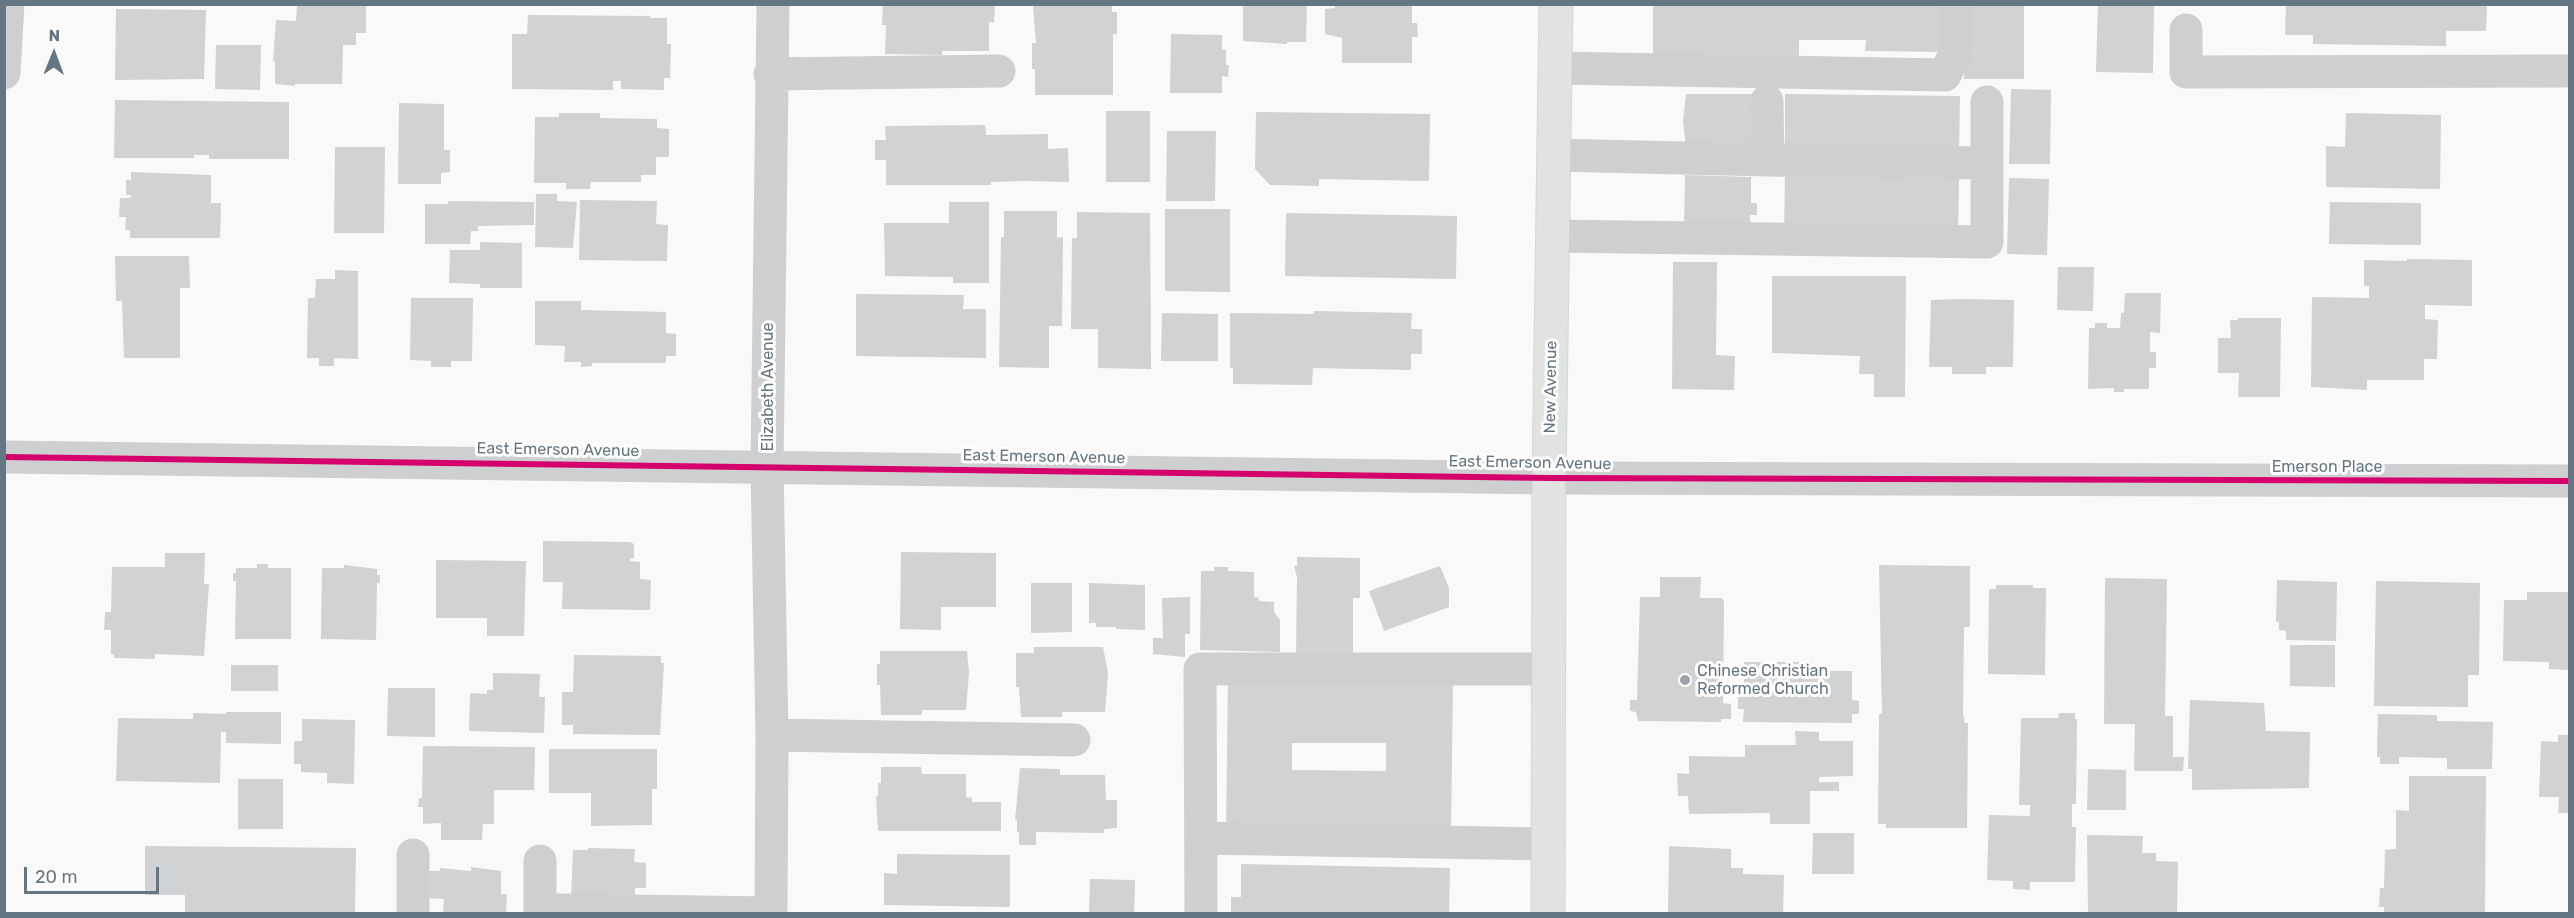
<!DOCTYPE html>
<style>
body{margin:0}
#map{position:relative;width:2574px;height:918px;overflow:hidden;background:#f9f9f9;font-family:Rubik,sans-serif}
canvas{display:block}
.frame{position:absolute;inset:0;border:6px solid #657683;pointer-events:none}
.north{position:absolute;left:24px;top:24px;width:60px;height:60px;-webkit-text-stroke:4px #fff;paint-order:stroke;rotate:1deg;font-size:16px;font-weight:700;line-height:24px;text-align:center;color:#657683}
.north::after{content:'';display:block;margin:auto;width:21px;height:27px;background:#657683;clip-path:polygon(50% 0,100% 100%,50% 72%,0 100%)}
.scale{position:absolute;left:24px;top:867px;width:135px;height:27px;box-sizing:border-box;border:3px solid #657683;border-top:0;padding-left:8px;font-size:18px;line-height:21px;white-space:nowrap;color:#657683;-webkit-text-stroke:4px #fff;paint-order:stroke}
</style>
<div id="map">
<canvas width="2574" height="918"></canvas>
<div class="frame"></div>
<div class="north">N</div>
<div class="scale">20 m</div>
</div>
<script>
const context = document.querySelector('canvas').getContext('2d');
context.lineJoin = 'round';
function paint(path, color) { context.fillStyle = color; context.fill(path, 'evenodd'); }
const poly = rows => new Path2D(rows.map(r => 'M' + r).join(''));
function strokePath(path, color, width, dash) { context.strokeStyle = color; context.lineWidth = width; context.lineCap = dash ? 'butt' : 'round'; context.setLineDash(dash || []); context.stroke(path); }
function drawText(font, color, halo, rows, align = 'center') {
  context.font = font + ' Rubik,sans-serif'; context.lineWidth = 6; context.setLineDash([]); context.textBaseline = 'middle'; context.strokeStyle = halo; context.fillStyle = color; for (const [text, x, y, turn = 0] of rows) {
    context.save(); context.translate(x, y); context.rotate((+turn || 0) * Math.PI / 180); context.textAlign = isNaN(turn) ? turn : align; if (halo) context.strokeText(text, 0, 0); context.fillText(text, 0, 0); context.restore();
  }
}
const building = poly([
 [297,4,366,4,366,33,356,33,356,45,343,45,342,84,295,84,295,86,275,84,275,61,273,61,276,20,296,21],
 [883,4,995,4,994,23,989,22,989,51,942,51,942,55,885,54,886,25,882,25],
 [1036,4,1112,4,1112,12,1117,12,1117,34,1113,34,1113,95,1035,95,1035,69,1032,69,1032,43,1036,43,1033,7],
 [1243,4,1307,4,1306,42,1287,42,1287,44,1243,41],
 [1412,4,1412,23,1417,23,1418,37,1412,37,1412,63,1342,63,1342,38,1325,34,1325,9,1335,8,1335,5],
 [1653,4,1944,4,1944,52,1865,51,1866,40,1799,40,1799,66,1653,55],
 [1965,4,2024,4,2024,79,1964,79],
 [2098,4,2154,4,2153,73,2096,72],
 [2286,4,2487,4,2486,31,2446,31,2446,46,2313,44,2313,35,2285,35],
 [116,9,206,10,204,79,115,80],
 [528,15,650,16,650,18,667,18,667,44,671,44,670,78,664,78,664,90,621,89,621,81,613,81,613,90,512,89,512,34,527,34],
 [1171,34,1222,35,1222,50,1226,50,1226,65,1229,65,1228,77,1222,76,1222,93,1170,93],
 [216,45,261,45,260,90,215,89],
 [2011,89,2051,90,2050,164,2009,164],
 [1686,94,1754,94,1753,148,1686,148,1683,121],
 [1785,94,1960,96,1959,153,1785,151],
 [115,100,289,102,289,159,209,159,209,155,194,155,194,158,114,158],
 [399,103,444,104,444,150,450,150,450,172,441,173,441,184,398,184],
 [1106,111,1150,111,1150,182,1106,182],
 [1256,112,1430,114,1429,181,1319,179,1319,186,1270,185,1255,169],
 [559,113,600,113,600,118,657,119,657,128,669,129,669,157,656,157,656,175,641,175,641,182,591,182,590,189,566,189,566,183,534,183,535,117,559,117],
 [2346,113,2441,115,2440,189,2326,187,2326,146,2345,147],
 [985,125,986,135,1048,134,1048,149,1068,148,1069,182,1026,181,991,182,991,185,886,185,886,160,875,160,875,140,886,140,885,126],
 [1167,131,1216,131,1215,201,1166,201],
 [335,147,385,147,384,233,334,233],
 [131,172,211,175,211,203,221,203,220,238,130,238,130,230,125,230,126,217,119,217,120,198,131,198,131,195,126,195,126,180,131,180],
 [1685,175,1751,177,1751,203,1757,203,1757,215,1750,215,1751,229,1684,228],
 [1785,176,1959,179,1958,236,1784,234],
 [2009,178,2049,179,2047,255,2007,254],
 [536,194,557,194,557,201,577,202,573,248,535,247],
 [580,200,657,201,656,224,668,225,667,261,579,260],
 [448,201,534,202,534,225,478,226,478,231,471,231,470,244,425,244,425,204,448,204],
 [949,202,989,202,989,283,953,283,953,277,885,276,884,223,949,223],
 [2330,202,2421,203,2421,245,2329,244],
 [1165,209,1230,209,1230,292,1165,291],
 [1004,211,1057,211,1057,238,1063,237,1062,326,1049,326,1049,368,999,367,1001,237,1004,237],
 [1077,212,1150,213,1151,369,1098,368,1098,329,1071,329,1072,238,1077,238],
 [1286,213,1457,216,1456,279,1285,276],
 [480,242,522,243,522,288,480,288,480,284,449,283,450,250,480,250],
 [115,256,189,256,190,288,180,288,180,358,124,358,122,301,116,301],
 [2407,259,2472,260,2472,306,2425,305,2425,319,2438,320,2437,359,2424,359,2424,380,2367,380,2367,390,2311,387,2312,297,2369,298,2369,286,2364,286,2364,260,2407,261],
 [1673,262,1717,262,1716,355,1735,356,1734,390,1672,389],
 [2058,267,2094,267,2093,311,2057,310],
 [335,270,358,271,358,359,334,358,334,366,319,366,319,358,307,358,308,298,315,298,316,279,335,279],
 [1772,276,1906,276,1905,397,1874,397,1874,374,1859,374,1860,356,1772,353],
 [2125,293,2161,293,2160,333,2150,332,2150,352,2156,352,2156,368,2149,368,2149,389,2124,389,2124,392,2114,392,2114,388,2088,389,2089,328,2095,328,2095,323,2107,323,2107,328,2120,328,2121,313,2124,313],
 [856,294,964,295,963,309,986,309,986,358,856,356],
 [411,298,473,298,472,361,451,361,451,367,431,367,431,361,410,360],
 [1960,299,2014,300,2013,367,1986,367,1986,374,1952,374,1952,367,1929,367,1931,300],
 [535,301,581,301,581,310,666,312,666,333,676,334,676,356,666,356,666,363,592,363,592,366,581,367,581,362,564,362,565,346,535,345],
 [1314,311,1412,313,1411,329,1422,329,1422,354,1411,354,1411,370,1313,368,1312,385,1233,384,1233,368,1230,368,1230,313,1314,314],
 [1162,313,1218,314,1218,361,1161,361],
 [2238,318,2281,318,2280,397,2238,397,2239,373,2218,373,2218,338,2231,338,2230,320,2238,320],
 [543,541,630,542,634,544,634,558,630,558,630,561,640,562,640,579,651,580,650,610,562,609,563,582,543,582],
 [901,552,996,553,996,607,941,607,941,630,900,629],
 [165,553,205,553,204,584,209,584,204,656,155,654,155,659,114,658,114,654,111,654,111,630,104,630,105,612,111,612,112,567,165,567],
 [1297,557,1360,558,1360,598,1353,598,1353,654,1296,654,1297,577,1294,566,1297,566],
 [436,560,526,561,524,636,487,636,487,618,436,618],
 [257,564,268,564,268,568,291,568,291,639,235,639,236,581,233,581,233,573,236,573,236,568,257,568],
 [344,565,377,569,377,575,380,575,380,583,377,583,376,640,321,639,322,568,344,568],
 [1879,565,1970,566,1970,627,1964,627,1963,714,1965,723,1968,723,1967,828,1886,828,1886,824,1878,824,1879,714,1882,714],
 [1440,566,1449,588,1449,607,1384,631,1369,591],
 [1214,567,1228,567,1228,571,1254,572,1254,597,1258,597,1259,601,1274,602,1274,612,1280,620,1280,652,1200,650,1201,571,1214,571],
 [1660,577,1701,577,1700,598,1722,598,1724,602,1723,703,1731,704,1731,719,1721,719,1721,722,1638,721,1636,712,1630,711,1630,700,1637,700,1640,597,1660,597],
 [2105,578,2167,579,2165,716,2173,716,2173,757,2184,757,2183,771,2134,771,2135,724,2104,724],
 [2277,580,2337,582,2336,641,2286,640,2286,631,2279,630,2279,622,2276,622],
 [2376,581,2480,583,2479,675,2468,675,2468,707,2374,706],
 [1031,583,1072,583,1072,632,1031,633],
 [1089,583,1145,585,1145,630,1116,629,1116,627,1096,627,1096,623,1089,623],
 [1996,585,2033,585,2033,588,2046,588,2045,675,1988,674,1989,589,1996,589],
 [2527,592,2570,592,2569,670,2549,669,2549,662,2503,661,2504,600,2527,600],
 [1190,597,1190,634,1185,634,1185,657,1153,654,1153,638,1163,638,1162,598],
 [2290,645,2335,645,2335,687,2290,686],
 [1034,647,1103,647,1108,673,1105,712,1062,712,1062,717,1021,717,1019,687,1016,687,1016,653,1034,653],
 [880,651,967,651,969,673,966,710,922,710,922,715,881,715,880,685,877,685,877,664,880,664],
 [574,655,661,656,661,663,664,663,660,735,573,734,573,725,562,725,562,692,573,692],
 [1744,662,1812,662,1812,671,1852,671,1852,700,1859,701,1859,714,1852,714,1852,723,1743,722,1744,709,1738,709,1738,692,1744,693],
 [231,665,278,665,278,691,231,691],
 [493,673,540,674,539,697,545,697,544,733,469,731,470,693,487,694,487,690,493,690],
 [1228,676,1453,679,1451,836,1226,834],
 [1292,743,1386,743,1386,771,1292,770],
 [388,688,435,688,435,737,387,736],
 [2190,700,2264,703,2266,731,2310,732,2309,788,2192,790,2192,769,2188,769],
 [226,712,281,712,281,744,226,743,226,732,221,732,220,783,116,781,118,718,193,719,193,713,226,714],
 [2059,713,2075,713,2075,719,2077,719,2076,804,2072,804,2072,827,2076,827,2075,882,2030,882,2030,890,2013,889,2013,881,1987,880,1989,815,2030,816,2030,805,2019,805,2021,718,2058,718],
 [2378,714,2437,715,2437,721,2493,722,2492,769,2447,769,2447,758,2399,757,2399,764,2380,764,2380,757,2377,757],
 [302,719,355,720,354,784,327,783,327,773,301,772,301,764,294,764,294,741,302,741],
 [1795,731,1819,732,1819,741,1853,741,1853,776,1819,777,1819,782,1839,782,1839,791,1810,791,1810,824,1770,824,1770,813,1689,814,1688,796,1678,796,1677,773,1689,774,1689,756,1745,757,1745,745,1796,745],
 [2558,735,2570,735,2570,813,2558,813,2559,797,2539,797,2541,741,2558,742],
 [423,746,535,747,534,790,494,790,494,824,483,824,482,840,441,840,441,823,423,824,423,807,418,807,419,798,422,798],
 [549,749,657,749,657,789,652,789,652,825,591,826,591,793,549,793],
 [881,767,921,767,922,774,966,774,966,797,972,798,972,802,1001,802,1001,831,878,831,876,796,878,796,878,783,881,783],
 [1020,768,1060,769,1060,775,1105,775,1106,800,1117,800,1117,828,1104,829,1104,833,1036,832,1036,845,1019,845,1019,832,1017,832,1017,820,1015,820],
 [2088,769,2126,770,2126,810,2087,810],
 [2409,776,2486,776,2485,914,2384,914,2384,907,2379,907,2380,888,2384,888,2385,850,2396,849,2396,810,2409,811],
 [238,779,283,779,283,829,238,829],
 [1813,833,1854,833,1854,874,1812,874],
 [2087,835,2143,836,2142,853,2156,853,2156,861,2178,862,2177,914,2088,914],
 [145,846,356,848,355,914,185,913,185,895,145,895],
 [1669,846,1731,849,1731,868,1743,868,1743,874,1784,875,1783,914,1668,914],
 [588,848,635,849,634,862,646,863,646,888,635,888,635,900,571,899,573,850,588,850],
 [897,854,1010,855,1010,907,884,905,884,873,897,874],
 [1241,864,1450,868,1449,914,1231,914,1231,897,1241,897],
 [471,867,501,871,501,894,507,894,506,914,443,914,444,899,428,898,429,871,440,871,440,868,471,871],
 [1090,879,1135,880,1134,914,1089,914]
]);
const minor = poly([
 [2186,30,2186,72,2570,71],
 [1556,68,1945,75,1955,53,1956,4],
 [4,73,8,4],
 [770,74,999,71],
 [1554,155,1768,160,1767,101],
 [1768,160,1987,163],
 [1553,236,1987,242,1987,102],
 [4,457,1549,478,2570,481],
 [772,735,1074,740],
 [1201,838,1549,844],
 [413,855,413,914],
 [540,861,540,914],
 [547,914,559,910,771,913],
 [771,914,772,735,767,467,773,4],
 [1201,914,1200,669,1549,669]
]);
const major = poly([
 [1548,914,1549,478,1556,4]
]);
const cycleway = poly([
 [4,457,1549,478,2570,481]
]);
const markers = [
 [1685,680,6,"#99a4ac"]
];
const streetNames = [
 ["Elizabeth Avenue",768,387,-90],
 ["New Avenue",1551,387,-89],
 ["East Emerson Avenue",558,450,1],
 ["East Emerson Avenue",1044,457,1],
 ["East Emerson Avenue",1530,463,1],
 ["Emerson Place",2327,467]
];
const poiNames = [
 ["Chinese Christian",1697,671],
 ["Reformed Church",1697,689]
];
paint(building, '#d0d2d3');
strokePath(major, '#d5d6d7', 35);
strokePath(minor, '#cecfd0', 33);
strokePath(major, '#e1e2e2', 33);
strokePath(cycleway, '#d6006c', 6);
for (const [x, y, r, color] of markers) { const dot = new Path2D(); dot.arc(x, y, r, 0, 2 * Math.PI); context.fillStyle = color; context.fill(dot); strokePath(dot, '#fff', 2); }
drawText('16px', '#657683', '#fff', streetNames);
drawText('16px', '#657683', '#fff', poiNames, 'left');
</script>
